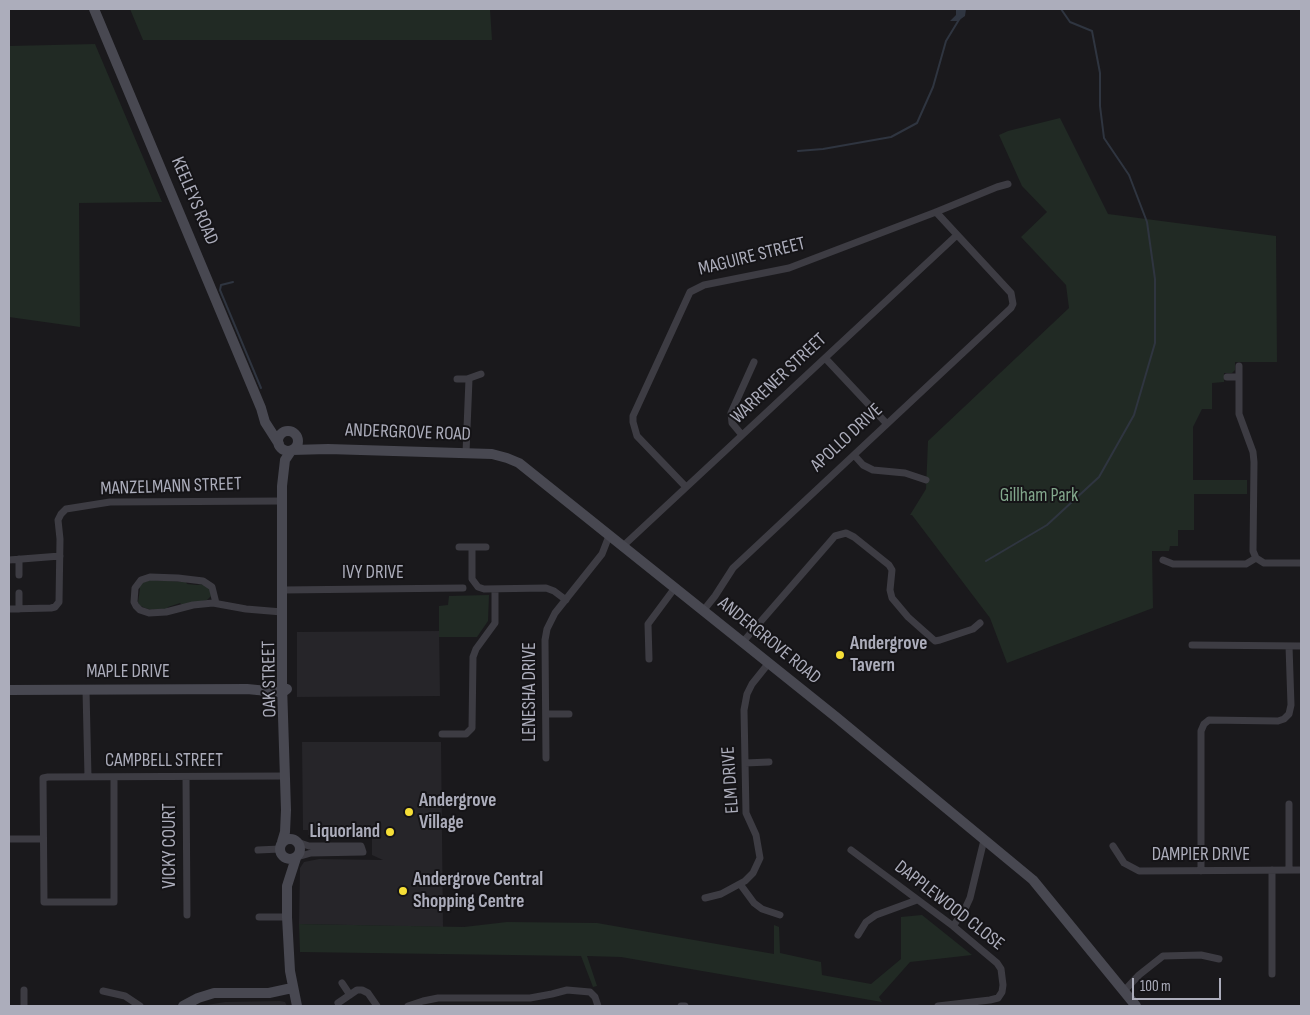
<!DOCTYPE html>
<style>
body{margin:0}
#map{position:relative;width:1310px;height:1015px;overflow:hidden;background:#1a191c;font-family:"Sofia Sans Condensed",sans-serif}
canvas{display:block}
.frame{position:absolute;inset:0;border:10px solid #acadbb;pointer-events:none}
.scale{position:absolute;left:1132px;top:978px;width:89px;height:22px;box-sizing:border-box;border:2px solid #acadbb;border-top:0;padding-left:6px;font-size:15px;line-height:18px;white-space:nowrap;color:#acadbb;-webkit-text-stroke:4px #151417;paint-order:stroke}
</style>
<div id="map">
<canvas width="1310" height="1015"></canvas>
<div class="frame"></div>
<div class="scale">100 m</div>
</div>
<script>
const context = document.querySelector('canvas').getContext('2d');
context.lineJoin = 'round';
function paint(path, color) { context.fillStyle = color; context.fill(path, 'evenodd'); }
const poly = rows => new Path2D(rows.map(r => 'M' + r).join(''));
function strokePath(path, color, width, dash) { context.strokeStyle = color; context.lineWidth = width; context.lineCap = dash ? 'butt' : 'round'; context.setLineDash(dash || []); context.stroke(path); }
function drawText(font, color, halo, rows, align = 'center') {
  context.font = font + ' "Sofia Sans Condensed",sans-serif'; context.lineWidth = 4; context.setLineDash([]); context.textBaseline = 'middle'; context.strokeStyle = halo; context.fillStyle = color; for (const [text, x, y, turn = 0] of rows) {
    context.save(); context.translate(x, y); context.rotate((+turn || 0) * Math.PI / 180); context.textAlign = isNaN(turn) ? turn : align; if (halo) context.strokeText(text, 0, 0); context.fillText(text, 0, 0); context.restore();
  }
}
const built = poly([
 [439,631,440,696,297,697,297,632],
 [302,742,441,742,443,927,299,924,300,868,304,862,319,859,383,860,372,855,372,835,308,835,308,830,303,830],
 [280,1001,285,1002,287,1006,201,1006,225,1002]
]);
const green = poly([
 [130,9,490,9,492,40,143,40],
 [95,44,162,202,79,203,80,327,9,317,9,46],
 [1060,118,1108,214,1276,236,1277,362,1235,362,1235,370,1232,373,1224,373,1224,382,1212,383,1212,409,1202,409,1193,427,1193,480,1247,480,1247,494,1194,494,1194,530,1178,530,1178,546,1170,546,1169,551,1152,551,1153,608,1007,663,990,618,912,515,910,515,926,489,928,441,1069,308,1066,285,1021,237,1047,212,1022,186,999,135,1008,131],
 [151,580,186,582,187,584,197,585,203,584,210,588,211,596,207,600,182,605,180,603,168,607,167,609,152,610,145,608,139,605,138,602,140,589,139,587,143,582],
 [489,595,488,621,477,637,439,637,439,606,448,605,449,596],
 [922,915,972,955,910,962,879,997,882,1002,621,957,587,956,597,986,593,987,581,956,300,952,299,924,464,927,507,922,597,923,774,954,774,925,779,927,780,953,821,962,822,975,871,984,901,959,901,917]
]);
const water = poly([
 [956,9,969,9,966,9,965,16,958,21,950,21,956,15]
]);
const stream = poly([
 [798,151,823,149,891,137,917,123,933,87,946,41,960,18],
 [233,282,221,285,220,290,261,388],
 [986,561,1047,525,1099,477,1134,415,1155,343,1155,279,1147,222,1129,175,1104,138,1100,106,1100,73,1092,31,1070,22,1061,9]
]);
const street = poly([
 [826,359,887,424],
 [1239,366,1239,414,1253,452,1254,462,1253,551,1256,558,1264,563,1301,563],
 [1227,377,1239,377],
 [457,379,467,379,481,374],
 [742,435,732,423,731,413,754,362],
 [466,453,469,379],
 [854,455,863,465,873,470,905,473,926,480],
 [686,487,637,436,633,422,633,416,690,292,704,285,789,268,936,212,997,187,1008,184],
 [459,547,486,547],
 [472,547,472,579,478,587,484,589,546,588,554,591,566,600],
 [622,547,957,235],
 [19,559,19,575],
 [9,560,60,556],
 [1163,560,1173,564,1246,564,1256,558],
 [283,590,463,588],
 [216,603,212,587,203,581,178,578,150,577,141,580,135,588,134,602,136,606,140,610,149,613,166,612,193,605,213,603,246,609,282,612],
 [9,609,51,608,55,607,59,602,60,539,58,520,61,514,66,509,110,502,282,501],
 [19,609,19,593],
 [703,611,715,596,733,568,1011,308,1013,304,1011,293,936,212],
 [742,643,829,543,835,536,846,533,854,537,889,565,892,570,890,590,892,598,908,617,935,641,940,640,973,629,980,623],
 [1192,645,1301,646],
 [649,659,648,624,674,589],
 [86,690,88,777],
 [546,714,569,714],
 [442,734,466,734,472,728,473,657,476,649,495,623,495,589],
 [546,758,545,640,547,629,555,613,602,554,609,536],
 [745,763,769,762],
 [114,777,114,902,44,902,43,778,48,777,285,776],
 [186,777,187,915],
 [9,839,43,839],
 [1113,846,1124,863,1139,871,1301,870],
 [258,850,280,849],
 [851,850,953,926,997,963,1001,969,1003,985,1002,992,998,998,990,1000,938,1006],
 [297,857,311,853,363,852,361,846,309,846,297,842],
 [1272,870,1272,974],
 [1289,870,1289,804],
 [1201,871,1201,731,1204,724,1209,720,1278,721,1284,719,1289,714,1291,705,1289,646],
 [740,884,754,903,762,909,780,915],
 [705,898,721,894,745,881,753,873,760,858,756,835,746,813,744,710,747,694,752,684,768,664],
 [259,917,287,917],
 [953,926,964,911,970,898,984,840],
 [858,935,866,922,876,915,917,900],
 [342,983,350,995],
 [103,991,125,996,140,1006],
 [1124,991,1139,975,1163,956,1201,955,1219,959],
 [338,1003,357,990,362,990,368,993,377,1006],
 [24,1006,24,990],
 [408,1006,423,1001,438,998,530,998,552,994,567,990,590,992,595,997,598,1006],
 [681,1006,685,1006]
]);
const secondary = poly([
 [94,9,261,408,265,422,279,444],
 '278 441a10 10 0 1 1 20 0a10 10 0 1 1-20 0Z',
 [292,450,328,449,492,454,507,458,519,463,836,717,1033,880,1136,1006],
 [9,690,247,689,278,692,283,692,287,689],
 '280 849a10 10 0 1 1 20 0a10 10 0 1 1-20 0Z',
 [282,842,285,832,286,810,282,685,282,486,285,460,291,451],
 [296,858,287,886,287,917,290,971,297,1006],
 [183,1006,198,998,214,993,269,993,292,988]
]);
const markers = [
 [840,655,5,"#f6df37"],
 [409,812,5,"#f6df37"],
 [390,832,5,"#f6df37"],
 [403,891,5,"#f6df37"]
];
const streetNames = [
 ["KEELEYS ROAD",194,201,67],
 ["MAGUIRE STREET",752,257,-14],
 ["WARRENER STREET",779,379,-43],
 ["ANDERGROVE ROAD",408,433,2],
 ["APOLLO DRIVE",847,438,-43],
 ["MANZELMANN STREET",171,487,-2],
 ["IVY DRIVE",373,573],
 ["ANDERGROVE ROAD",769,641,39],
 ["MAPLE DRIVE",128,672],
 ["OAK STREET",270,679,-91],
 ["LENESHA DRIVE",530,692,-90],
 ["CAMPBELL STREET",164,761],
 ["ELM DRIVE",731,780,-94],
 ["VICKY COURT",170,846,-90],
 ["DAMPIER DRIVE",1201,855],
 ["DAPPLEWOOD CLOSE",949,906,38]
];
const parkNames = [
 ["Gillham Park",1039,496]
];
const poiNames = [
 ["Andergrove",850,644],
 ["Tavern",850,666],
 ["Andergrove",419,801],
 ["Village",419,823],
 ["Liquorland",380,832,"right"],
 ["Andergrove Central",413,880],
 ["Shopping Centre",413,902]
];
paint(built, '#262529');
paint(green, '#212a24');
paint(water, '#2f3540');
strokePath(stream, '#2f3540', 2);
strokePath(street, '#3d3c43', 7);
strokePath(secondary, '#484851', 10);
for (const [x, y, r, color] of markers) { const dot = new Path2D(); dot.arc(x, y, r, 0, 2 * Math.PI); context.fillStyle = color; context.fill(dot); strokePath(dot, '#151417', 2); }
drawText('19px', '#acadbb', '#151417', streetNames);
drawText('19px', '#82a78c', '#151417', parkNames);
drawText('bold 19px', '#acadbb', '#151417', poiNames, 'left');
</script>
